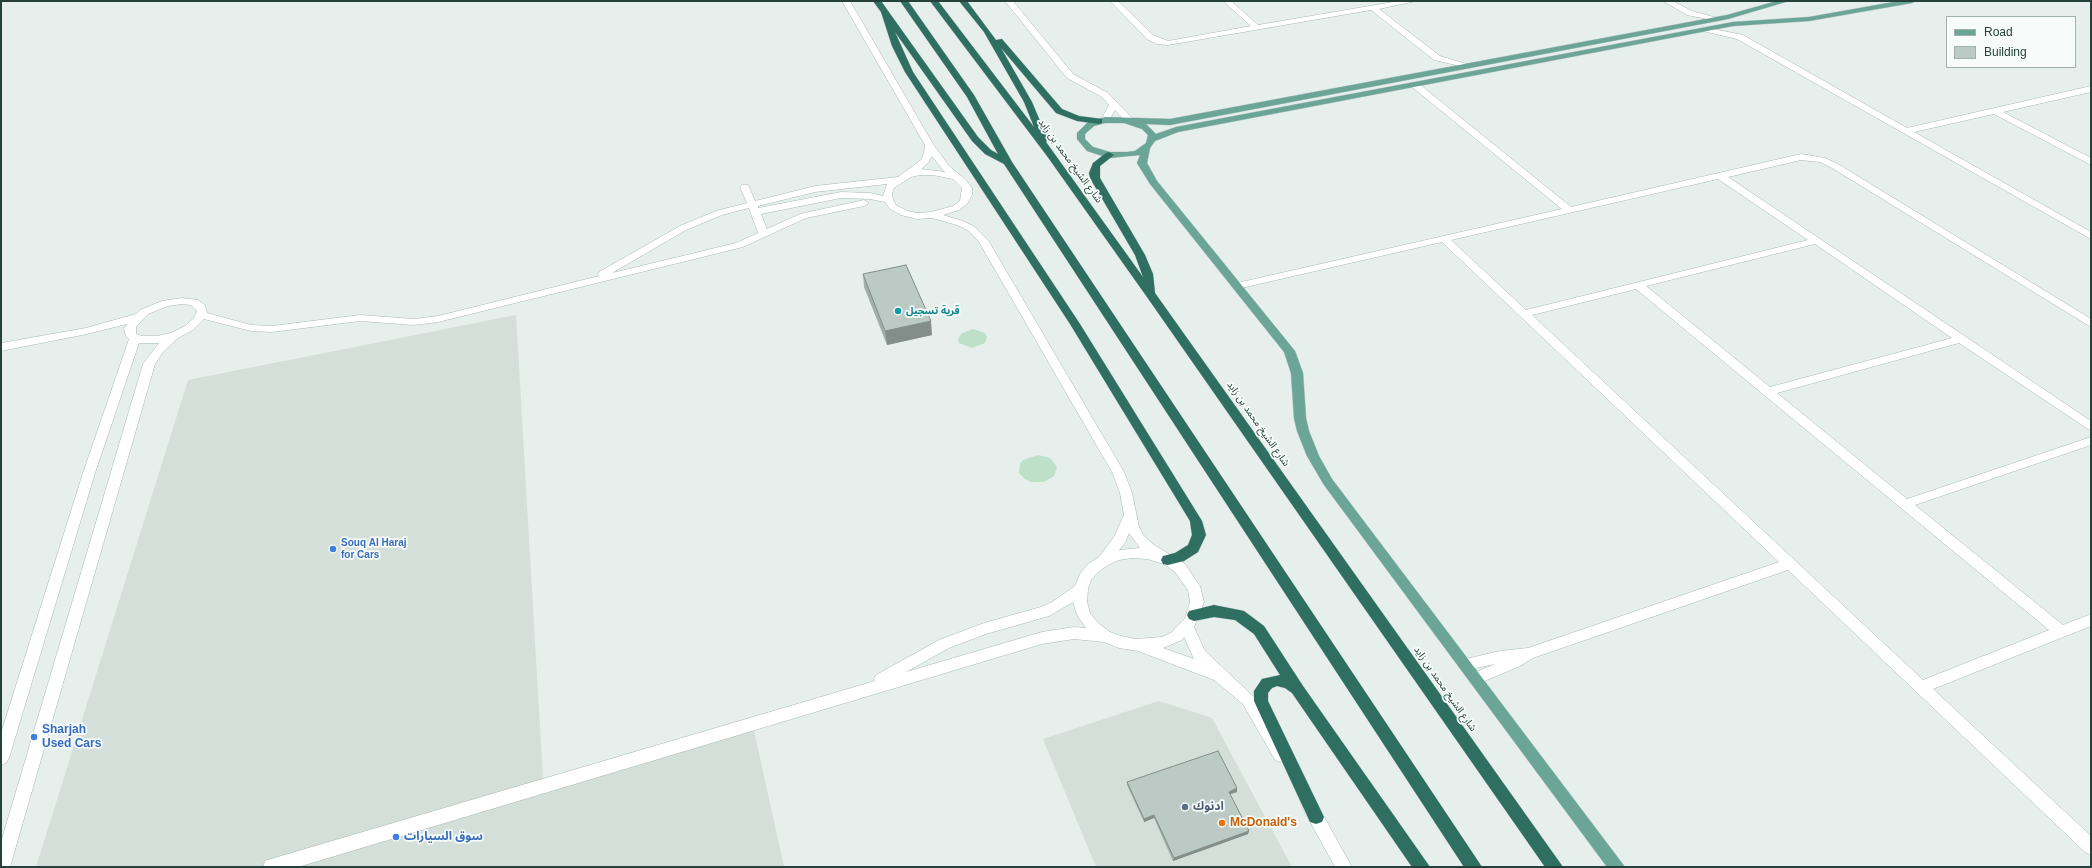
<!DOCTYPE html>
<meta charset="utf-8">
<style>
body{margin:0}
#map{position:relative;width:2092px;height:868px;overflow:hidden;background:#e6efeb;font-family:Helvetica,sans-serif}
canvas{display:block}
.frame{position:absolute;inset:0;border:2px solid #24423a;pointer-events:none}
.legend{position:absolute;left:1946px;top:16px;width:130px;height:52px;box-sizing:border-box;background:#f7fbf9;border:1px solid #a3b1ad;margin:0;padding:5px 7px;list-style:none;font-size:12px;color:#24423a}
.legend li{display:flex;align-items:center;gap:8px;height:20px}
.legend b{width:20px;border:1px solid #a3b1ad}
</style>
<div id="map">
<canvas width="2092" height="868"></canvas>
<div class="frame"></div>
<ul class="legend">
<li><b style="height:5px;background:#6aa596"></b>Road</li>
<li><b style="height:11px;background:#bbcac4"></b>Building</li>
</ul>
</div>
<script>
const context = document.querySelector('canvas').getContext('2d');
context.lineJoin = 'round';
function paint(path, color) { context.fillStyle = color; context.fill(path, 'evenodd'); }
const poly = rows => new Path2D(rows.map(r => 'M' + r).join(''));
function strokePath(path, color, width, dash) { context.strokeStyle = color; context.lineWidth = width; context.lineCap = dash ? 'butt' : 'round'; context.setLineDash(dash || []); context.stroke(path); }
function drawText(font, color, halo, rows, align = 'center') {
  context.font = font + ' Helvetica,"Noto Sans Arabic",sans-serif'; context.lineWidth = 3.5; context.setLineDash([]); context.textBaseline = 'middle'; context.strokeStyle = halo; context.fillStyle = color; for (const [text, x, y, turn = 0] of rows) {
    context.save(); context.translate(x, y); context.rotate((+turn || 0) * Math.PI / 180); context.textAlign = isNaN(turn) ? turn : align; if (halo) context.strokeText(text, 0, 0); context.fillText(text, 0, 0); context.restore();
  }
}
const built = poly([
 [516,315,543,779,751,717,784,867,36,867,188,380],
 [1159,701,1212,718,1292,867,1096,867,1043,739]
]);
const green = poly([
 [973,329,985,333,987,337,985,343,972,348,959,343,958,339,962,333],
 [1038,455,1050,458,1057,467,1054,476,1044,482,1031,482,1025,479,1019,473,1020,464,1023,460]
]);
const minor = poly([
 [842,1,850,1,933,144,949,166,966,180,972,188,972,195,967,204,959,210,943,215,963,221,975,227,988,240,1124,472,1132,493,1139,527,1144,536,1154,545,1185,564,1200,586,1204,602,1194,627,1205,651,1253,696,1285,750,1288,755,1285,760,1280,762,1275,760,1243,704,1214,680,1138,651,1119,648,1104,642,1074,639,1042,644,298,867,263,867,265,861,271,859,875,681,874,679,876,675,939,640,984,623,1041,607,1052,602,1075,586,1080,574,1088,564,1099,557,1114,537,1124,515,1120,493,1112,472,979,242,969,231,957,225,932,218,917,219,901,215,890,209,885,202,870,199,841,198,761,214,767,229,800,214,864,200,869,203,864,206,806,218,743,247,438,322,414,325,360,321,272,332,251,331,204,319,193,330,178,338,163,352,155,364,10,867,1,867,1,842,143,364,159,343,139,343,95,473,9,758,6,763,1,765,1,733,83,473,129,339,126,336,124,329,127,324,87,334,1,351,1,343,86,328,136,314,140,310,162,301,182,298,198,300,205,305,207,313,251,325,272,326,360,315,414,319,438,316,599,276,598,274,599,272,680,226,716,211,747,203,740,187,742,185,748,185,755,201,815,186,898,177,921,160,924,153,925,145,842,1],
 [932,156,943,170,945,172,921,169,928,163,932,156],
 [920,175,933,175,953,179,962,188,960,201,953,206,931,212,917,213,907,211,896,205,893,200,892,193,894,188,911,177,920,175],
 [887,184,883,196,870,193,841,192,758,208,758,206,815,192,887,184],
 [749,208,758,233,736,243,612,273,686,230,722,215,749,208],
 [182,304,191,305,197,311,194,318,185,326,171,333,157,336,142,336,136,334,136,327,148,314,168,306,182,304],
 [1129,533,1140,548,1119,550,1125,543,1129,533],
 [1132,558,1147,559,1164,564,1175,572,1188,590,1190,602,1185,618,1172,632,1162,637,1135,639,1121,636,1110,632,1098,623,1090,613,1087,602,1088,589,1091,580,1098,572,1108,565,1119,560,1132,558],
 [1073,602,1077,615,1086,628,1074,627,1042,632,906,672,949,648,986,634,1049,616,1073,602],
 [1184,637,1194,659,1163,648,1182,640,1184,637],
 [1005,1,1013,1,1073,74,1108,93,1133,119,1133,123,1127,123,1115,110,1108,122,1102,122,1101,120,1109,105,1102,97,1067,78,1005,1],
 [1110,1,1118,1,1153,35,1168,41,1251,26,1223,1,1231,1,1258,25,1399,1,1416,1,1379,9,1440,56,1473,66,1469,68,1434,60,1371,10,1168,45,1157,44,1147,39,1110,1],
 [1663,1,1673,1,1692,11,1721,19,1717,21,1687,15,1663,1],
 [1703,27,1743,35,1907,128,2091,86,2091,92,2003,112,2091,158,2091,165,1994,114,1914,132,2091,232,2091,239,1737,39,1703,31,1703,27],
 [1412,83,1418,83,1571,207,1801,154,1825,158,1838,164,2091,319,2091,327,1832,168,1820,162,1801,160,1728,177,2091,421,2091,431,1959,343,1777,393,1907,499,2091,437,2091,445,1915,505,2063,625,2091,614,2091,626,1933,689,2091,836,2091,855,2085,852,1788,570,1533,658,1518,667,1482,682,1477,684,1472,682,1470,678,1472,674,1495,664,1466,670,1461,668,1459,664,1461,660,1500,651,1528,648,1779,562,1442,242,1237,289,1233,288,1232,286,1237,283,1562,209,1412,87,1412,83],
 [1718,179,1808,240,1526,310,1451,240,1718,179],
 [1815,244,1952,338,1770,387,1646,286,1815,244],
 [1636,289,1764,395,2049,630,1923,680,1532,315,1636,289],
 [1311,802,1317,804,1352,867,1335,867,1303,809,1305,804,1311,802]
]);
const major = poly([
 [1777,1,1789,1,1728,19,1170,125,1146,124,1156,134,1176,127,1733,22,1809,17,1899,1,1916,1,1912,3,1809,21,1733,26,1178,132,1155,141,1150,148,1147,163,1157,181,1295,351,1303,373,1306,418,1309,431,1319,456,1332,479,1625,867,1607,867,1324,485,1307,456,1297,431,1294,418,1291,373,1284,352,1150,184,1137,163,1140,155,1109,158,1087,151,1077,139,1077,133,1088,122,1105,117,1170,119,1727,15,1777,1],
 [1105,123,1124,123,1142,129,1148,135,1146,143,1135,151,1127,152,1110,152,1093,147,1085,139,1085,134,1094,126,1105,123]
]);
const highway = poly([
 [873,1,881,1,978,137,991,150,998,154,967,97,900,1,908,1,974,95,1012,162,1482,867,1464,867,1004,164,985,154,972,141,895,32,913,72,1080,324,1202,521,1206,535,1198,552,1184,561,1168,565,1163,564,1161,560,1163,556,1175,553,1188,545,1192,535,1190,521,1070,324,905,72,892,46,881,12,873,1],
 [930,1,938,1,1034,127,1024,102,984,32,959,1,967,1,996,40,1002,39,1062,109,1079,116,1102,119,1102,123,1099,124,1077,121,1056,113,1001,48,1032,102,1048,140,1046,142,1143,277,1135,255,1090,178,1089,173,1093,163,1106,153,1109,152,1114,155,1100,166,1100,178,1145,255,1153,274,1155,293,1563,867,1545,867,1147,297,1047,156,930,1],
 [1214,605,1244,611,1264,626,1303,686,1430,867,1412,867,1292,693,1285,688,1277,686,1272,688,1268,693,1268,701,1324,817,1322,822,1316,824,1310,822,1254,701,1254,691,1262,679,1280,675,1254,634,1235,620,1214,617,1194,621,1189,619,1187,615,1189,611,1214,605]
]);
const wall = poly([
 [863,274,932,335,887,345,864,287],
 [1127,782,1237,792,1230,794,1249,831,1248,834,1173,861,1154,818,1144,822,1127,785]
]);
const shadedWall = poly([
 [931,321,932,335,887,345,885,331],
 [1237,788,1237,792,1228,795,1229,792],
 [1154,815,1154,818,1144,822,1144,819],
 [1249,831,1248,834,1173,861,1174,858]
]);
const building = poly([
 [906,265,931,321,885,331,863,274,906,265],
 [1218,751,1237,788,1229,792,1249,831,1174,858,1154,815,1144,819,1127,782,1218,751]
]);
const markers = [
 [898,311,4,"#0f9aa8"],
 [333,549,4,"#3f7fe0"],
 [34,737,4,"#3f7fe0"],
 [1185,807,4,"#5c6f8a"],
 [1222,823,4,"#e8710a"],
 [396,837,4,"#3f7fe0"]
];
const streetNames = [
 ["شارع الشيخ محمد بن زايد",1070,161,54],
 ["شارع الشيخ محمد بن زايد",1258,424,55],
 ["شارع الشيخ محمد بن زايد",1445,689,55]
];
const cultureNames = [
 ["قرية تسجيل",906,311]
];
const shopNames = [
 ["Souq Al Haraj",341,543],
 ["for Cars",341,555]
];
const nearShopnames = [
 ["Sharjah",42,730],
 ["Used Cars",42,744],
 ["سوق السيارات",404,837]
];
const nearServicenames = [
 ["ادنوك",1193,807]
];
const nearFoodnames = [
 ["McDonald's",1230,823]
];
paint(built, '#d4dfda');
paint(green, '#bfe0c8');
strokePath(minor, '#a8b8b2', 1);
strokePath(major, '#c2cac8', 1);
strokePath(highway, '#c2cac8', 1);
paint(minor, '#fff');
paint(major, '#6aa596');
paint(highway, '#2f6f62');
paint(wall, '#a1aea9');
paint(shadedWall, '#838d89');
paint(building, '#bbcac4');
strokePath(building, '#838d89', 1);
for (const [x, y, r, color] of markers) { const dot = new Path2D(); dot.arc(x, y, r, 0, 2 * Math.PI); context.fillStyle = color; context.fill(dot); strokePath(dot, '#f7fbf9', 1.5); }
drawText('10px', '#24423a', '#f7fbf9', streetNames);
drawText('bold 10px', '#0d838f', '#f7fbf9', cultureNames, 'left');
drawText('bold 10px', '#366cbe', '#f7fbf9', shopNames, 'left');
drawText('bold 12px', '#366cbe', '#f7fbf9', nearShopnames, 'left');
drawText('bold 12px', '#4e5e75', '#f7fbf9', nearServicenames, 'left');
drawText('bold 12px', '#c56008', '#f7fbf9', nearFoodnames, 'left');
</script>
